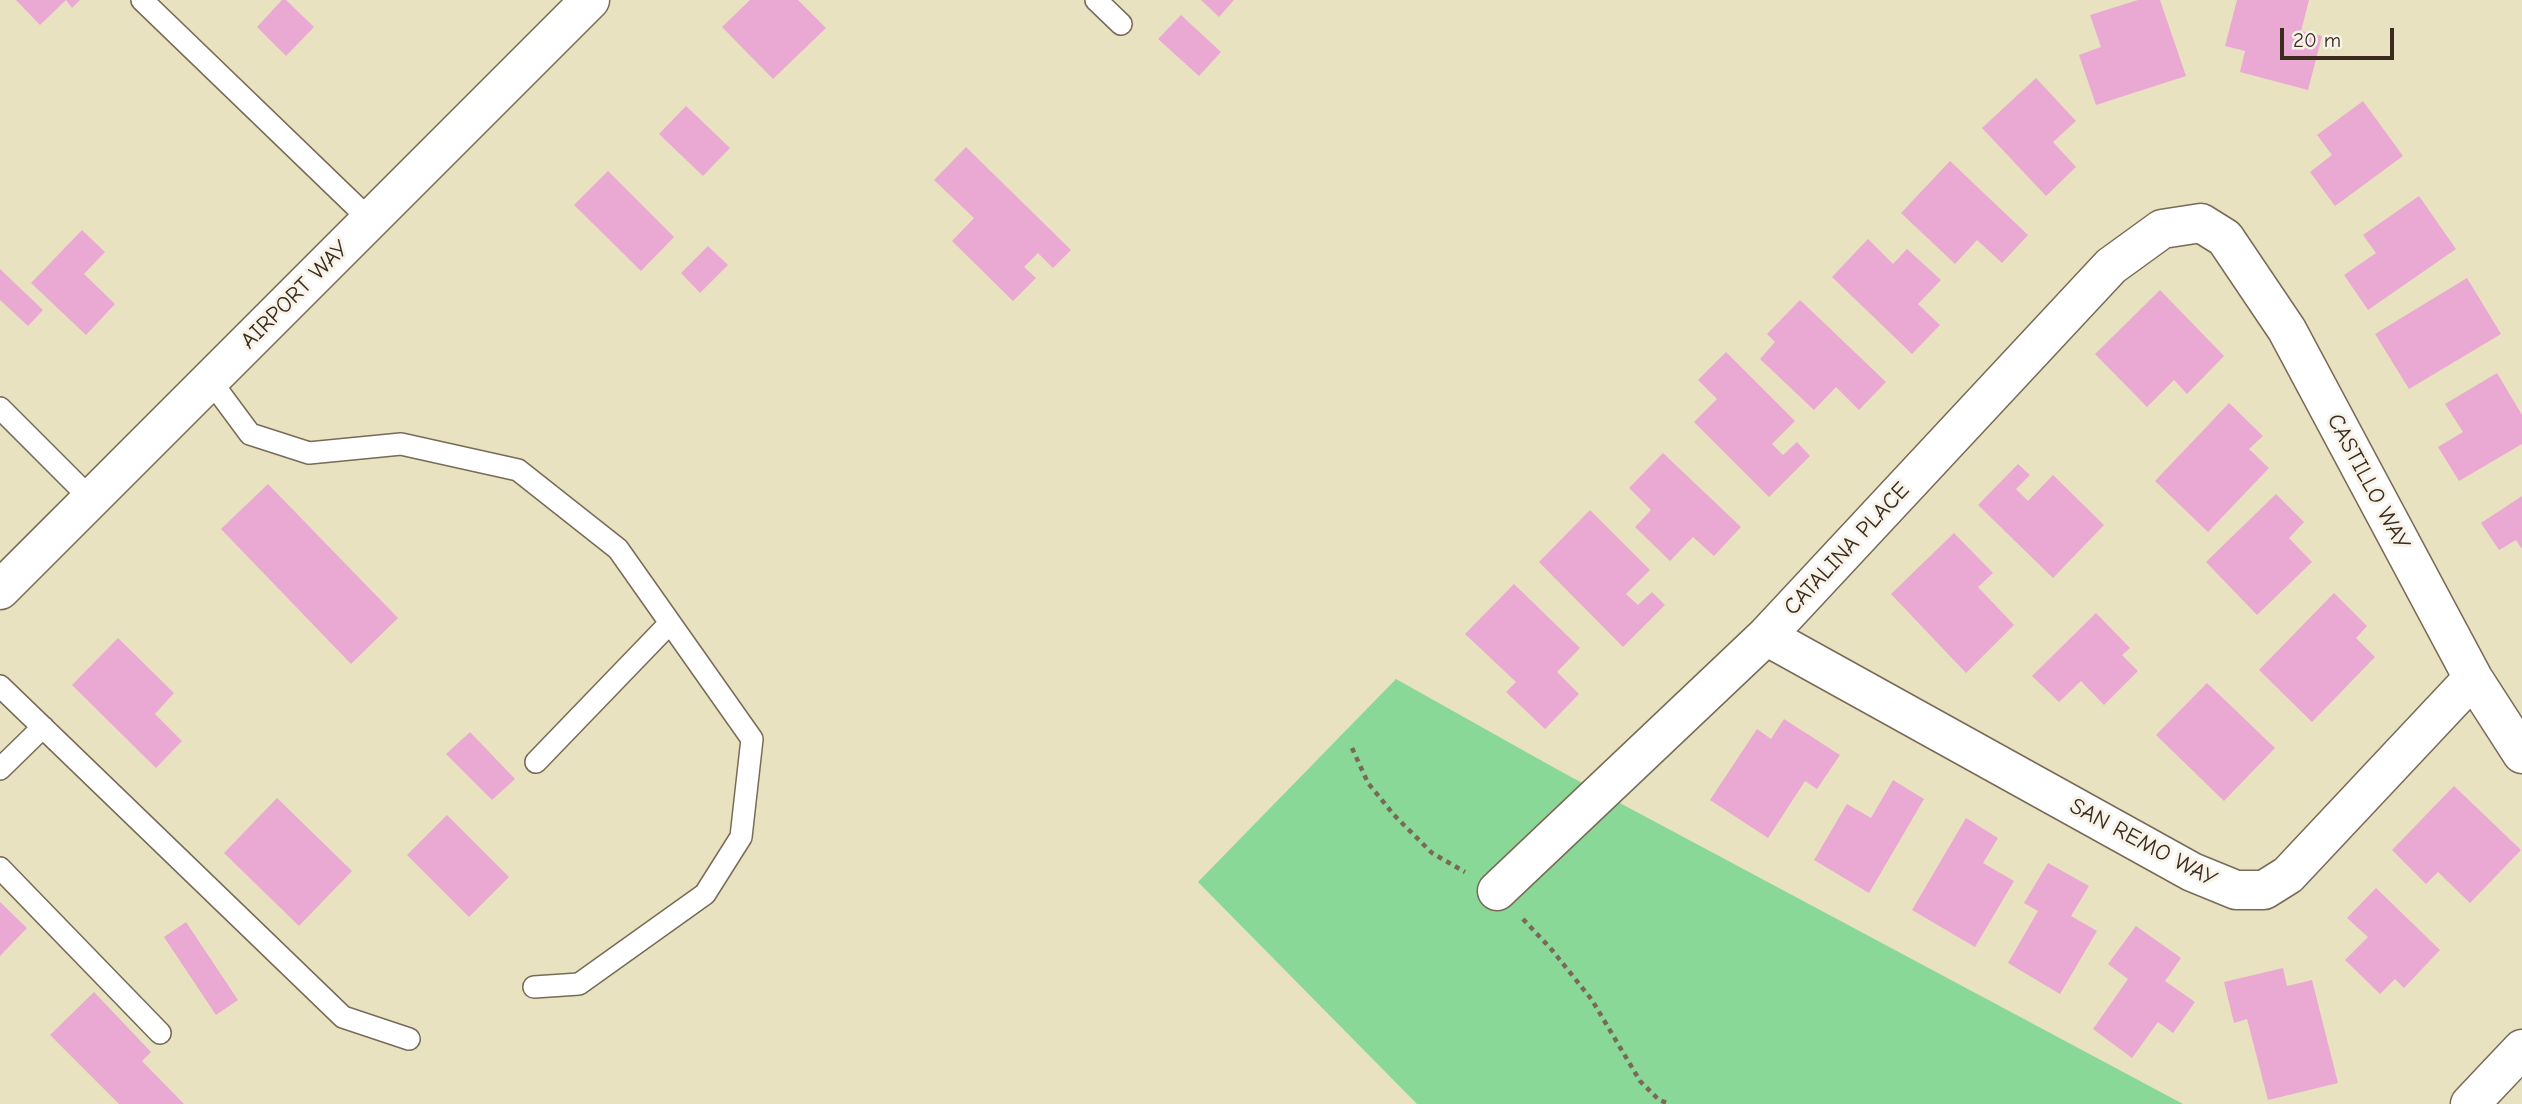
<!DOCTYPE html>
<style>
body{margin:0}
#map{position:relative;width:2522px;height:1104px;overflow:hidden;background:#e8e2c0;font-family:"Comic Neue",sans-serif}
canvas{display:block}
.scale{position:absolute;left:2280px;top:28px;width:114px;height:32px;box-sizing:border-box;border:4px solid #3b2a1e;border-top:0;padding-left:9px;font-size:21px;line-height:24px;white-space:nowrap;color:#3b2a1e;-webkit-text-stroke:5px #f7f3e8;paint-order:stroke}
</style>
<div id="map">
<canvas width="2522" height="1104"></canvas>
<div class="scale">20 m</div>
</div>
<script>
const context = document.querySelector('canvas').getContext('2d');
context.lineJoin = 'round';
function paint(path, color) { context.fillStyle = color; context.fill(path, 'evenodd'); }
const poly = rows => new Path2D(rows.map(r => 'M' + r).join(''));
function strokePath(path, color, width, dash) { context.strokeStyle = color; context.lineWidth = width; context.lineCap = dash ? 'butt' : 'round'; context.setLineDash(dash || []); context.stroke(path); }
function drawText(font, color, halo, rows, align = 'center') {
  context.font = font + ' "Comic Neue",sans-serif'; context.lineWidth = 6; context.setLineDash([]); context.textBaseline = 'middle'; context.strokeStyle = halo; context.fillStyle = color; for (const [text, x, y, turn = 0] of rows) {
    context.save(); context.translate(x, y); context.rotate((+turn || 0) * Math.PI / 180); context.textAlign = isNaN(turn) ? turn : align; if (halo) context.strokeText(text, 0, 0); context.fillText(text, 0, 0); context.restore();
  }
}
const green = poly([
 [1396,679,1560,771,2183,1104,1417,1104,1198,882]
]);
const building = poly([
 [16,0,80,0,72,8,66,0,40,25],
 [282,0,286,0,314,27,286,56,257,27],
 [750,0,798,0,826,28,773,79,722,27],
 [1201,0,1234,0,1219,17],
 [2138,0,2160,0,2186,76,2096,105,2079,55,2101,47,2090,15],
 [2237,0,2309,0,2301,31,2322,36,2308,90,2240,72,2245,51,2225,46],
 [1181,15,1221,52,1199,76,1158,39],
 [2036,78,2076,121,2053,142,2076,167,2046,196,1982,128],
 [2363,101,2403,156,2335,206,2310,172,2332,155,2317,135],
 [686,106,730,148,703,176,659,134],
 [966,147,1071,250,1053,268,1038,253,1024,267,1036,278,1013,301,952,241,974,218,934,180],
 [1950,161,2028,235,2002,263,1977,240,1955,264,1901,213],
 [608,171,674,237,641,271,574,205],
 [2419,196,2456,249,2368,310,2344,275,2376,253,2363,235],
 [82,230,105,252,84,274,115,304,86,335,31,283],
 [1868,239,1893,264,1907,249,1941,280,1918,304,1940,325,1912,354,1832,277],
 [708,246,728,265,700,293,681,273],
 [0,269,43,310,28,326,0,300],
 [2467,278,2501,334,2409,389,2375,334],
 [2160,290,2224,356,2187,394,2174,380,2147,407,2095,354],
 [1800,300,1886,382,1859,410,1836,387,1814,410,1760,359,1775,342,1767,334],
 [1726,352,1795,421,1772,444,1783,455,1797,442,1810,456,1769,497,1694,422,1717,399,1698,380],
 [2497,373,2522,415,2522,444,2459,481,2438,447,2463,432,2445,404],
 [2229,403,2263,436,2249,449,2269,468,2208,532,2155,481],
 [1663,453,1741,527,1714,556,1693,537,1670,561,1635,527,1651,510,1629,488],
 [2018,464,2030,475,2016,489,2028,501,2053,475,2104,525,2053,578,1978,505],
 [268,484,398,618,351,664,221,529],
 [2276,494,2304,522,2289,538,2312,562,2257,615,2206,562],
 [2522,496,2522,549,2516,540,2499,550,2481,523],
 [1590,510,1650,570,1626,594,1638,605,1652,592,1665,605,1623,647,1539,562],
 [1954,533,1993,573,1978,587,2014,625,1966,673,1891,594],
 [1514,584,1580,648,1557,672,1579,694,1545,729,1506,692,1516,682,1465,634],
 [2334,593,2367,626,2356,638,2375,657,2312,722,2259,670],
 [2096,613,2130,648,2122,655,2138,671,2104,705,2081,681,2059,702,2032,676],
 [118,638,174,693,155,714,182,741,156,768,72,685],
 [2207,683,2275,748,2224,801,2156,735],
 [1784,719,1840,755,1817,789,1805,781,1768,838,1710,800,1757,729,1771,739],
 [470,732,515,779,492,800,446,754],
 [1893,780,1924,799,1869,893,1814,860,1847,804,1871,818],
 [2454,786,2521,850,2470,903,2438,872,2426,884,2392,850],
 [277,798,352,871,299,926,224,853],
 [447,815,509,877,469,917,407,855],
 [1966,818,1998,838,1983,863,2014,881,1975,947,1912,910],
 [2048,863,2089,886,2071,916,2097,931,2060,994,2008,963,2038,911,2024,903],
 [2376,888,2440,950,2404,988,2395,979,2380,994,2345,960,2368,937,2347,918],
 [0,902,27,928,0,956],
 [186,922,238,1000,216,1015,164,937],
 [2136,926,2181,958,2165,981,2195,1002,2173,1033,2158,1022,2132,1058,2093,1029,2128,979,2108,964],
 [2283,968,2287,986,2312,980,2338,1083,2268,1100,2247,1019,2234,1023,2224,982],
 [94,992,151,1052,142,1061,184,1104,119,1104,50,1035]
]);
const path = poly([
 [1352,748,1368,783,1394,815,1432,853,1465,872],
 [1523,919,1552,950,1592,1000,1640,1081,1659,1100,1670,1104]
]);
const lane = poly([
 [142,0,370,220],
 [1096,0,1121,24],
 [210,380,250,434,309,453,401,444,518,470,618,549,752,739,741,837,705,894,579,984,534,987],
 [0,408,91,499],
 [0,686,343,1017,409,1039],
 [536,762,670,623],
 [0,769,43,727],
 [0,868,160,1033]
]);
const street = poly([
 [1766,636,2192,872,2236,890,2264,890,2288,875,2473,678],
 [1497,891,1766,636,2111,266,2162,229,2201,223,2225,238,2287,330,2473,678,2522,754]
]);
const secondary = poly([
 [0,590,590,0],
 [2470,1104,2522,1049]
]);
const streetNames = [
 ["AIRPORT WAY",295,295,-45],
 ["CASTILLO WAY",2368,482,62],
 ["CATALINA PLACE",1847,549,-47],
 ["SAN REMO WAY",2143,843,28]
];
paint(green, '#89d897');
paint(building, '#eaa9d3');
strokePath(lane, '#786a57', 24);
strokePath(street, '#786a57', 41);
strokePath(secondary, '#786a57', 41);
strokePath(path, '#786a57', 4.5, [5, 5]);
strokePath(lane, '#fff', 21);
strokePath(street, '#fff', 38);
strokePath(secondary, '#fff', 38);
drawText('23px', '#3b2a1e', '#f7f3e8', streetNames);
</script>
